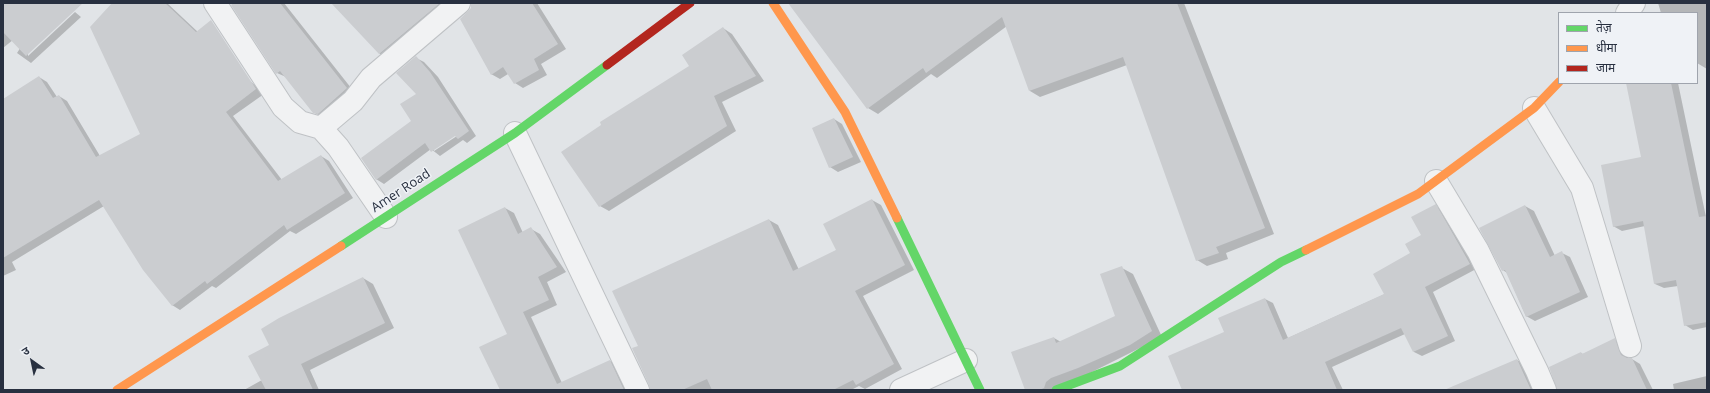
<!DOCTYPE html>
<meta charset="utf-8">
<style>
body{margin:0}
#map{position:relative;width:1710px;height:393px;overflow:hidden;background:#e1e4e7;font-family:"Open Sans","Noto Sans Devanagari",sans-serif}
canvas{display:block}
.frame{position:absolute;inset:0;border:4px solid #283040;pointer-events:none}
.legend{position:absolute;left:1558px;top:12px;width:140px;height:72px;box-sizing:border-box;background:#eff2f6;border:1px solid #9fa4ad;margin:0;padding:5px 7px;list-style:none;font-size:12px;color:#283040}
.legend li{display:flex;align-items:center;gap:8px;height:20px}
.legend b{width:20px;border:1px solid #9fa4ad}
.north{position:absolute;left:12px;top:341px;width:40px;height:40px;-webkit-text-stroke:3px #eff2f6;paint-order:stroke;rotate:327deg;font-size:11px;font-weight:700;line-height:16px;text-align:center;color:#283040}
.north::after{content:'';display:block;margin:auto;width:14px;height:18px;background:#283040;clip-path:polygon(50% 0,100% 100%,50% 72%,0 100%)}
</style>
<div id="map">
<canvas width="1710" height="393"></canvas>
<div class="frame"></div>
<ul class="legend">
<li><b style="height:5px;background:#63d668"></b>तेज़</li>
<li><b style="height:5px;background:#ff974d"></b>धीमा</li>
<li><b style="height:5px;background:#b3261e"></b>जाम</li>
</ul>
<div class="north">उ</div>
</div>
<script>
const context = document.querySelector('canvas').getContext('2d');
context.lineJoin = 'round';
function paint(path, color) { context.fillStyle = color; context.fill(path, 'evenodd'); }
const poly = rows => new Path2D(rows.map(r => 'M' + r).join(''));
function strokePath(path, color, width, dash) { context.strokeStyle = color; context.lineWidth = width; context.lineCap = dash ? 'butt' : 'round'; context.setLineDash(dash || []); context.stroke(path); }
function drawText(font, color, halo, rows, align = 'center') {
  context.font = font + ' "Open Sans",sans-serif'; context.lineWidth = 3; context.setLineDash([]); context.textBaseline = 'middle'; context.strokeStyle = halo; context.fillStyle = color; for (const [text, x, y, turn = 0] of rows) {
    context.save(); context.translate(x, y); context.rotate((+turn || 0) * Math.PI / 180); context.textAlign = isNaN(turn) ? turn : align; if (halo) context.strokeText(text, 0, 0); context.fillText(text, 0, 0); context.restore();
  }
}
const shadow = poly([
 [3,3,68,3,28,53,28,56,75,12,81,17,31,63,17,53,39,19,3,48],
 [113,3,167,3,264,94,233,116,282,180,321,156,329,161,353,198,296,234,290,231,216,288,212,286,180,310,172,305,104,206,12,262,16,270,3,276,3,100,39,77,47,82,57,97,59,96,67,101,100,156,142,134],
 [231,3,284,3,355,93,322,117,313,112,286,77,277,73],
 [332,3,453,3,388,58,380,54],
 [472,3,537,3,566,49,541,64,547,75,523,88,515,83,508,74,500,79,491,74,472,7],
 [789,3,1184,3,1274,234,1226,253,1228,259,1207,266,1197,260,1127,65,1040,97,1030,91,1007,26,937,78,931,74,878,114,868,108],
 [1658,3,1707,3,1707,69,1697,63,1697,13,1661,13],
 [723,28,732,34,764,81,722,102,736,131,609,211,600,206,690,66],
 [416,58,424,62,438,77,476,136,467,143,463,140,440,156,431,149,384,184,376,179,412,121,418,94],
 [459,132,460,134,434,151,434,149],
 [1627,83,1678,83,1706,217,1707,217,1707,327,1693,330,1685,325,1678,286,1664,288,1655,284,1645,226,1622,231,1613,226,1642,158],
 [834,119,842,124,861,162,838,172,830,167],
 [872,200,881,205,914,270,863,296,902,369,865,389,859,386,851,390,651,390,639,346,769,220,778,225,799,270,837,250],
 [1435,206,1444,210,1478,268,1433,292,1455,341,1422,356,1414,352,1405,334,1332,367,1343,390,1183,390,1225,332,1265,299,1273,303,1288,338,1385,294,1422,236],
 [1525,206,1534,211,1555,256,1562,253,1570,257,1588,297,1535,321,1526,316,1507,273,1503,270],
 [505,208,514,213,523,233,531,229,540,234,566,272,547,282,557,305,531,317,562,383,610,361,618,366,630,390,501,390,508,334],
 [1122,268,1133,274,1162,337,1056,390,1026,390,1054,338,1061,342,1117,317],
 [363,278,373,284,394,328,310,370,319,390,244,390,262,380,270,346],
 [1615,340,1623,344,1629,359,1632,359,1640,364,1653,390,1558,390,1581,353,1583,354],
 [1517,360,1525,365,1537,390,1446,390],
 [1707,376,1707,390,1674,390,1673,384]
]);
const building = poly([
 [3,3,83,3,26,56,3,32],
 [112,3,165,3,196,32,211,20,256,89,226,112,278,181,321,155,345,193,287,230,284,225,207,284,205,281,172,306,143,270,99,200,3,258,3,99,39,76,53,98,59,95,96,157,140,134,90,27],
 [234,3,280,3,347,88,318,114,313,113,280,71,276,74,231,5],
 [331,3,440,3,379,54],
 [471,3,532,3,558,44,534,59,539,70,514,84,503,67,491,75,460,19,471,8],
 [788,3,1177,3,1265,228,1216,247,1219,253,1196,261,1123,57,1029,91,1002,17,926,73,923,68,867,109],
 [723,27,756,76,714,96,727,126,599,207,561,152,601,125,600,122,689,66,682,55],
 [416,56,430,72,469,131,458,139,455,136,431,152,425,143,376,180,361,158,411,121,400,104,416,94,396,73],
 [1626,83,1671,83,1699,217,1707,216,1707,322,1684,326,1676,280,1654,284,1643,221,1613,227,1601,165,1641,157],
 [834,118,853,157,829,168,812,128],
 [872,199,905,265,855,291,894,364,856,385,853,380,833,390,712,390,707,379,682,390,650,390,649,385,632,348,638,346,612,291,769,219,793,271,836,250,823,224],
 [1436,204,1470,264,1425,287,1448,336,1413,352,1401,328,1325,362,1337,390,1182,390,1168,356,1224,332,1218,318,1265,298,1283,340,1384,294,1373,274,1410,253,1405,244,1421,235,1411,217],
 [1525,205,1550,257,1562,251,1580,292,1526,317,1505,270,1502,271,1479,228],
 [505,207,518,234,531,227,557,267,538,277,549,300,523,312,557,384,610,360,624,390,500,390,479,347,507,334,458,230],
 [1122,266,1152,331,1130,345,1078,368,1051,378,1046,382,1044,388,1039,390,1025,390,1011,352,1054,337,1056,343,1115,316,1100,274],
 [363,277,385,323,301,364,313,390,266,390,248,356,269,345,261,329,279,318],
 [1615,338,1621,355,1627,358,1632,358,1647,390,1557,390,1549,367,1581,352,1582,354],
 [1517,359,1531,390,1444,390]
]);
const street = poly([
 [215,3,283,107,300,122,321,128],
 [1627,13,1634,3],
 [1534,108,1582,188,1630,346],
 [515,133,638,390],
 [1436,181,1478,251,1537,371,1545,390],
 [386,217,338,147,321,128,353,101,371,78,459,3],
 [901,390,966,360]
]);
const fast = poly([
 [897,218,980,390],
 [341,246,515,133,607,65],
 [1056,390,1120,366,1281,262,1306,250]
]);
const slow = poly([
 [773,3,845,112,897,218],
 [1306,250,1418,194,1534,108,1559,82],
 [117,390,341,246]
]);
const jam = poly([
 [607,65,690,3]
]);
const streetNames = [
 ["Amer Road",401,191,-33]
];
paint(shadow, '#0003');
paint(building, '#cbcdd0');
strokePath(street, '#bfc2c5', 24);
strokePath(street, '#f1f2f3', 22);
strokePath(fast, '#63d668', 9);
strokePath(slow, '#ff974d', 9);
strokePath(jam, '#b3261e', 9);
drawText('13px', '#283040', '#eff2f6', streetNames);
</script>
